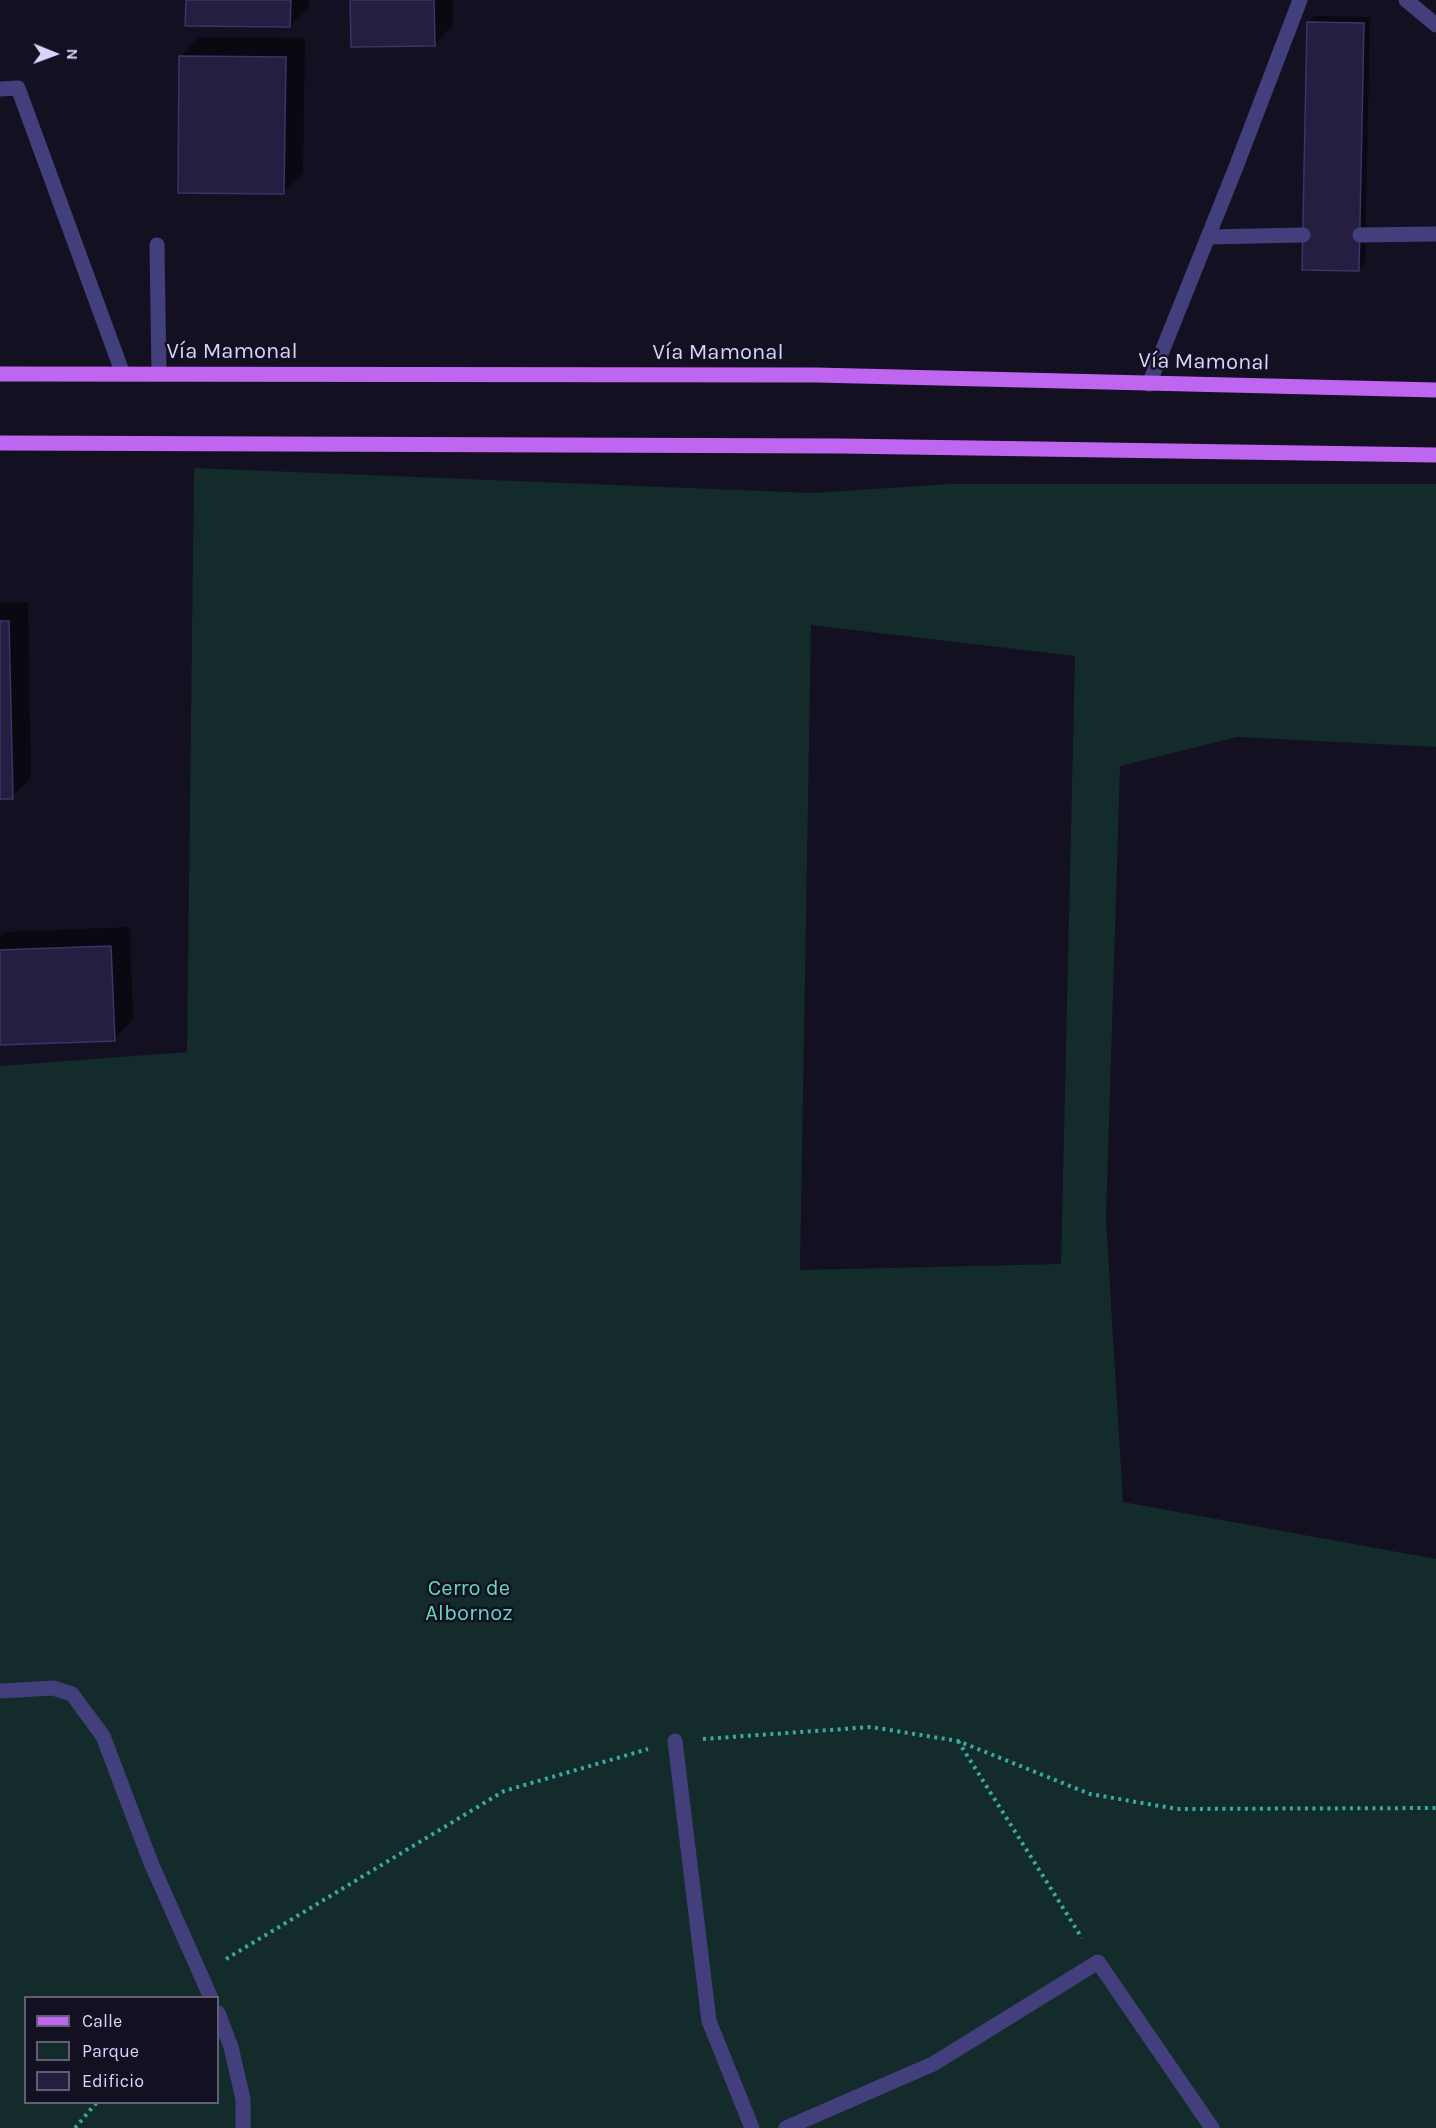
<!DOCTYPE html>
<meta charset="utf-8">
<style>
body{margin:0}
#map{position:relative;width:1436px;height:2128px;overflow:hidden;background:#131021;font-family:Karla,sans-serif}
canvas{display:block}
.legend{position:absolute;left:24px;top:1996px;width:195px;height:108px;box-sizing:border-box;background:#131021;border:2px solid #625e78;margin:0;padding:8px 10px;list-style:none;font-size:18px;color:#d9d4fb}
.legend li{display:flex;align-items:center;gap:12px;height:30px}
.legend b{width:30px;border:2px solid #625e78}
.north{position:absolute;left:24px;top:24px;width:60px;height:60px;-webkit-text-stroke:4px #131021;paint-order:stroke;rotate:91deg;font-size:16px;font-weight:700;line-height:24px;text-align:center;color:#d9d4fb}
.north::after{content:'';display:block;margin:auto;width:21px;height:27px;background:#d9d4fb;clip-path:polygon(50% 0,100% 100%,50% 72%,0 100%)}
</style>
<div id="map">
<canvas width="1436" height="2128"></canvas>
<ul class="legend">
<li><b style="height:8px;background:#bf66f0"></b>Calle</li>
<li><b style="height:16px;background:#132b2a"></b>Parque</li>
<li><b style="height:16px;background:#251e41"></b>Edificio</li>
</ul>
<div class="north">N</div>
</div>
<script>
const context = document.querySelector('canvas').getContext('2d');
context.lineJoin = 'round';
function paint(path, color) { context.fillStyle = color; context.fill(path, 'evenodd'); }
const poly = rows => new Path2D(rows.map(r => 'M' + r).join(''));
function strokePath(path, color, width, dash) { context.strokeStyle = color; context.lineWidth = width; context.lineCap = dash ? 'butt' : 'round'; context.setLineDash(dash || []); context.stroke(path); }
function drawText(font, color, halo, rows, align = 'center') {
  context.font = font + ' Karla,sans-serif'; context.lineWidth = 5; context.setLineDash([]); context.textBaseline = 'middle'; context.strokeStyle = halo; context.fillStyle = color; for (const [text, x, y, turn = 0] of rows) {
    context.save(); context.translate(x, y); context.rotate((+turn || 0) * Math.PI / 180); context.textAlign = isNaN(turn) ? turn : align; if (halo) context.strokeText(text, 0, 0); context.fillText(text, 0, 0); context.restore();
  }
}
const green = poly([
 [194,468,813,493,949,484,1436,484,1436,747,1237,737,1120,766,1106,1220,1123,1502,1436,1559,1436,2128,0,2128,0,1066,187,1052],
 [811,625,1075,656,1061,1264,800,1270],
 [26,1998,218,1998,218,2102,26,2102]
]);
const shadow = poly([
 [187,0,309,0,309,6,290,26],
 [352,0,453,0,453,25,434,45],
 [1315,16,1370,17,1365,263,1359,269,1309,22],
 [200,37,305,38,303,173,283,193,181,56],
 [28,602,31,778,12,797,0,797,0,603],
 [130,927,133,1020,114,1039,0,1044,0,936,5,932]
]);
const building = poly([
 [186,0,291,0,290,27,185,26,186,0],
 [350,0,434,0,435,46,351,47,350,0],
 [1307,22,1364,23,1359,271,1302,270,1307,22],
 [179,56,286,57,284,194,178,193,179,56],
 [0,621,9,621,13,799,0,799,0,621],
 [111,946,115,1041,0,1045,0,950,111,946]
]);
const path = poly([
 [703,1739,871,1727,958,1741,1090,1794,1177,1809,1436,1808],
 [958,1741,1082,1938],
 [226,1959,504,1791,648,1749],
 [75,2128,97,2102]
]);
const service = poly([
 [1406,0,1436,25],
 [0,89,18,88,123,374],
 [1360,235,1436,234],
 [1208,237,1303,235],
 [157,245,159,374],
 [1149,384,1236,167,1300,0]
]);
const minor = poly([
 [0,1691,53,1688,72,1694,103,1736,151,1863,211,1998],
 [675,1741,709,2021,752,2128],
 [218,2013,231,2047,243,2099,243,2128],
 [786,2128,933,2064,1098,1962,1212,2128]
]);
const primary = poly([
 [0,374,816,375,1436,390],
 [0,443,841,446,1436,455]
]);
const streetNames = [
 ["Vía Mamonal",232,352],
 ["Vía Mamonal",718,353],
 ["Vía Mamonal",1204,362,1]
];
const parkNames = [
 ["Cerro de",469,1589],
 ["Albornoz",469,1614]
];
paint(green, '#132b2a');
paint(shadow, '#0007');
paint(building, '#251e41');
strokePath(building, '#3e326a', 1.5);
strokePath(path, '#3aa9a5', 4, [3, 4.5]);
strokePath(service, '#433f7c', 15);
strokePath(minor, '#433f7c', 15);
strokePath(primary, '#bf66f0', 15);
drawText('22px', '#d9d4fb', '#131021', streetNames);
drawText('22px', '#67d4bb', '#131021', parkNames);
</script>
